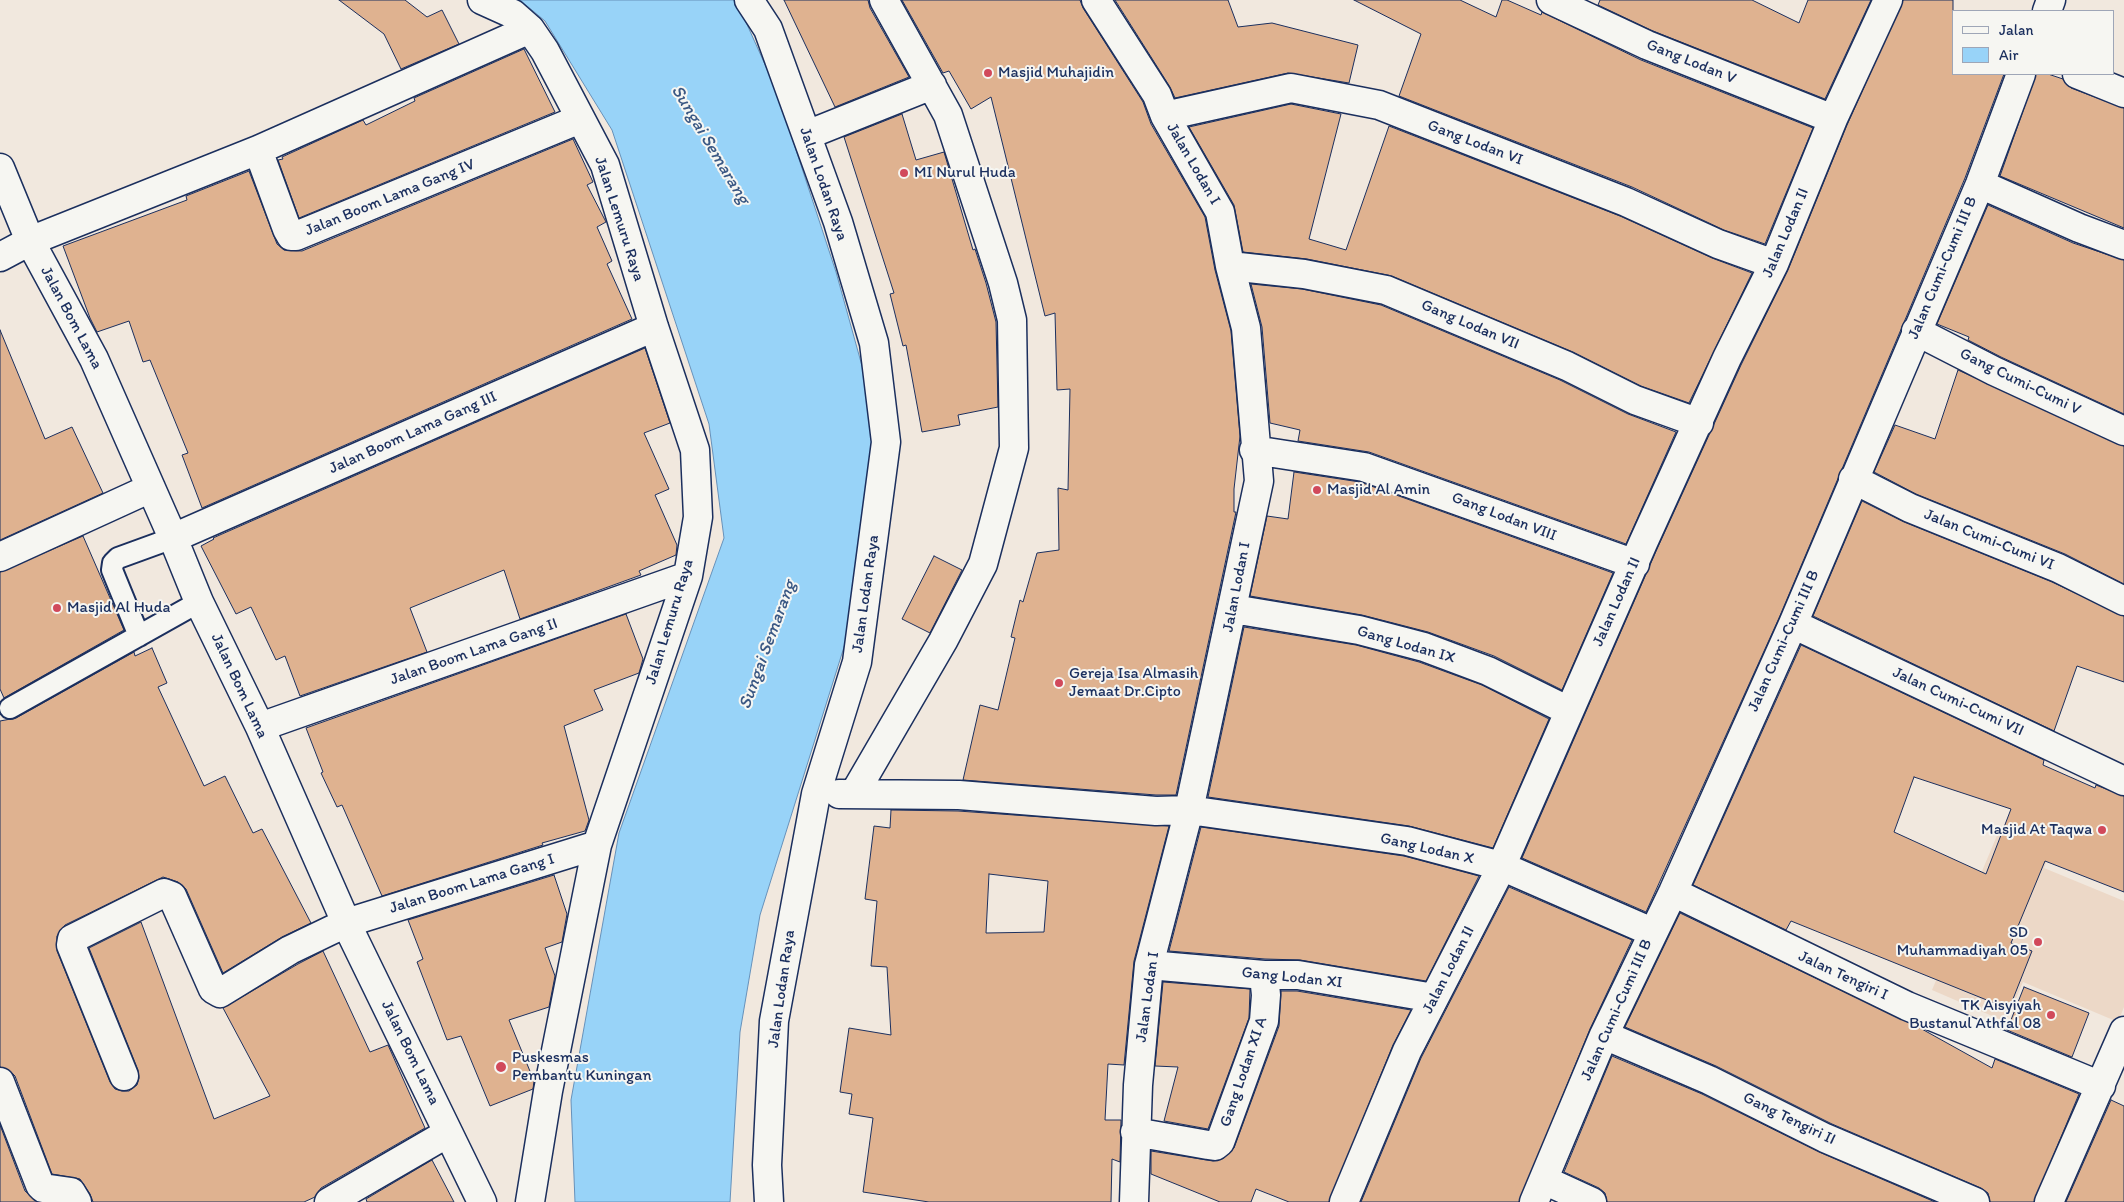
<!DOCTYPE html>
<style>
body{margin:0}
#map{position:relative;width:2124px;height:1202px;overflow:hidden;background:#f1e8de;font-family:Itim,sans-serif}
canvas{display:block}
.legend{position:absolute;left:1952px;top:10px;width:162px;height:65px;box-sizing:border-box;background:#f6f6f2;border:1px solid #9ea6b7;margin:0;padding:6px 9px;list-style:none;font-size:15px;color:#1b2f5e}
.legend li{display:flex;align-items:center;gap:10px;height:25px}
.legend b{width:25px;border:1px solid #9ea6b7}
</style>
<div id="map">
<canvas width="2124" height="1202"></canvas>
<ul class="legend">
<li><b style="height:6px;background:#f6f6f2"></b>Jalan</li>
<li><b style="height:14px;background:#98d3f8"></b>Air</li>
</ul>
</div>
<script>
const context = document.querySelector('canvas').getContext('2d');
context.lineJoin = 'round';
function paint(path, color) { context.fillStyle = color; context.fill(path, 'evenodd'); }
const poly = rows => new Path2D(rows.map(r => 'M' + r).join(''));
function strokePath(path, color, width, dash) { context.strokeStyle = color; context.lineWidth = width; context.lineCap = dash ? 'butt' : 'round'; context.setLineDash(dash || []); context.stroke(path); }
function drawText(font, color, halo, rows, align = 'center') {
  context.font = font + ' Itim,sans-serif'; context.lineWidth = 4; context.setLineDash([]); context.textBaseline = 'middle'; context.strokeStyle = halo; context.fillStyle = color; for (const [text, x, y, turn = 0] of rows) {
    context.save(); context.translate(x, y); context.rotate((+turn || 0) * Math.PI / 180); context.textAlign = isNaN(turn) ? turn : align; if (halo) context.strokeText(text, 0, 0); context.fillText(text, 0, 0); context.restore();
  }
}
const built = poly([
 [2001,826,2052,847,2044,868,2124,901,2124,1007,2118,1022,2023,982,2006,1022,1932,990]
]);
const water = poly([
 [520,0,736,0,776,89,836,272,880,431,865,580,760,915,740,1032,730,1202,575,1202,571,1100,619,833,724,538,709,424,612,130,545,21,520,0]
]);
const building = poly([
 [339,0,405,0,427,17,442,10,459,44,401,69,384,34,339,0],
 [784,0,868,0,870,8,909,77,835,107,784,0],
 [902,0,1080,0,1083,8,1143,102,1151,124,1205,217,1215,270,1231,331,1240,436,1234,489,1234,512,1236,512,1176,795,1156,795,963,780,980,705,998,710,1015,638,1011,637,1020,600,1023,602,1037,553,1059,550,1058,488,1068,490,1070,389,1057,390,1055,313,1045,316,991,97,971,109,949,71,943,73,902,0],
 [1115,0,1228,0,1238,27,1272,23,1358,45,1349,83,1288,73,1175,98,1170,87,1115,0],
 [1354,0,1460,0,1496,17,1502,0,1507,0,1541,15,1542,12,1641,60,1813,128,1765,244,1724,230,1632,187,1399,96,1421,34,1354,0],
 [1600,0,1752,0,1799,23,1808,0,1871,0,1825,99,1653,31,1598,5,1600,0],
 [1903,0,1953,0,1953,74,2004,74,1965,178,1779,618,1646,912,1522,858,1657,549,1741,365,1788,270,1847,125,1903,0],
 [524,49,555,112,299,218,278,160,283,159,282,157,363,120,366,125,415,101,414,98,524,49],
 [2036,74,2048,74,2063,79,2071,88,2124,108,2124,228,2000,176,2036,74],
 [1291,104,1341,114,1309,239,1346,250,1389,126,1620,216,1712,258,1752,273,1689,403,1641,386,1573,352,1392,276,1307,259,1243,252,1234,205,1189,127,1291,104],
 [902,114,916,160,944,152,973,250,975,249,986,283,996,322,998,407,958,415,960,425,922,432,906,345,903,346,890,294,894,293,844,137,902,114],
 [573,139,593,182,587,185,606,222,597,227,612,261,607,264,632,319,202,508,182,455,188,453,150,360,143,362,129,321,97,332,90,318,63,246,187,200,186,196,249,171,277,244,284,250,302,251,573,139],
 [1988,205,2073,243,2124,260,2124,414,2001,357,1968,340,1969,337,1937,324,1988,205],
 [1251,284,1302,289,1381,305,1560,380,1628,414,1676,432,1626,544,1369,452,1298,441,1300,430,1270,423,1262,327,1251,284],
 [0,330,45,439,72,427,103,493,0,540,0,330],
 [645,348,670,423,644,433,669,489,655,495,677,545,676,555,639,571,641,575,520,619,504,570,410,608,427,652,300,696,285,656,276,660,251,607,236,614,201,546,214,539,213,538,645,348],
 [1958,370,2124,446,2124,584,2065,554,1916,494,1874,472,1895,425,1935,439,1958,370],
 [1294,472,1360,482,1613,573,1562,690,1494,656,1428,632,1362,615,1250,596,1267,516,1288,519,1294,472],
 [1862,501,1904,522,2052,582,2124,616,2124,682,2077,666,2054,731,1813,616,1862,501],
 [83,536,124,630,4,698,0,689,0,572,83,536],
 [934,556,962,570,930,633,902,619,934,556],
 [626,614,643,659,639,673,594,690,603,710,564,726,589,820,585,831,542,843,543,845,382,896,342,805,337,807,321,773,323,772,306,728,626,614],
 [1244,627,1356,645,1419,662,1482,685,1549,719,1493,848,1409,826,1208,797,1244,627],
 [1801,645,2044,760,2043,765,2095,788,2096,785,2124,796,2124,892,2045,861,2011,943,2032,951,2009,1009,1791,921,1786,930,1693,885,1801,645],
 [1914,777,2011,809,1986,874,1894,832,1914,777],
 [152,648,167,683,158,687,204,786,225,776,253,833,262,829,311,923,282,937,223,973,186,889,178,882,163,877,65,925,57,936,57,951,110,1082,115,1089,122,1091,129,1091,137,1085,139,1078,138,1070,89,948,141,922,214,1119,270,1096,223,1008,298,964,323,951,370,1052,388,1045,425,1128,321,1188,315,1197,304,1202,93,1202,90,1194,80,1179,52,1174,15,1076,9,1070,0,1067,0,721,16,718,134,652,135,656,152,648],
 [891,810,958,811,1169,826,1134,961,1124,1065,1108,1064,1105,1120,1121,1120,1120,1162,1112,1159,1111,1202,929,1202,863,1192,873,1118,849,1114,852,1094,840,1092,849,1028,891,1035,887,967,871,966,877,901,865,899,874,826,890,828,891,810],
 [989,874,1048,881,1044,932,986,933,989,874],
 [1201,827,1404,856,1479,876,1426,981,1300,960,1265,959,1169,951,1201,827],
 [554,875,567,914,562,942,545,948,555,976,549,1007,509,1020,534,1081,533,1089,490,1106,461,1036,447,1040,417,962,423,959,408,920,554,875],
 [1509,887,1632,940,1590,1029,1519,1202,1361,1202,1421,1058,1509,887],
 [1680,913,1920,1028,1992,1068,1995,1059,2079,1094,2034,1202,1990,1202,1988,1193,1981,1188,1832,1124,1716,1066,1625,1027,1680,913],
 [1163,982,1250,989,1249,1018,1208,1129,1164,1121,1178,1067,1155,1066,1163,982],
 [2024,987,2089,1013,2072,1057,2007,1030,2024,987],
 [1281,991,1297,991,1411,1010,1393,1045,1329,1202,1289,1202,1256,1189,1251,1202,1220,1202,1151,1174,1151,1151,1213,1161,1224,1158,1234,1148,1279,1026,1281,991],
 [1612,1056,1702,1094,1819,1152,1935,1202,1607,1202,1605,1193,1599,1188,1564,1172,1612,1056],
 [2111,1100,2124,1106,2124,1202,2066,1202,2111,1100],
 [0,1125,25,1191,38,1202,0,1202,0,1125],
 [432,1160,454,1202,367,1202,366,1199,432,1160]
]);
const service = poly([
 [139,636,112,570,113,563,118,558,173,538],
 [10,708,199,602]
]);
const minor = poly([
 [482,0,513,14,530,29,545,51,605,165,654,327,695,450,698,517,688,576,597,845,548,1091,530,1202],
 [749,0,768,29,838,222,874,343,886,442,857,662,816,794,774,1021,767,1165,769,1202],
 [1096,0,1157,95,1165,116,1220,212,1230,266,1246,328,1259,481,1189,810,1149,965,1138,1085,1134,1202],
 [1551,0,1647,45,1833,119],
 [2047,11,2051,0],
 [2077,74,2124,93],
 [1165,116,1291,88,1379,105,1626,202,1718,244,1774,264],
 [807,135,932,85],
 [258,150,530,29],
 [0,168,30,241,94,359,173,538,199,602,260,727,348,927,482,1202],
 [1980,184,2079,228,2124,245],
 [0,257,30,241,258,150,287,229,291,236,296,236,580,119],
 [1230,266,1304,274,1386,290,1567,366,1635,400,1699,423],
 [1916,331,1994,371,2124,431],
 [1254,450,1364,467,1635,564],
 [1853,479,1910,508,2058,568,2124,601],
 [173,538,654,327],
 [0,557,151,488],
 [1233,609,1359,630,1424,647,1488,671,1569,711],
 [1793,624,2124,781],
 [260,727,688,576],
 [839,794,959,795,1156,811,1189,810,1407,841,1501,866,1652,932],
 [854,794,943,641,983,564,1014,448,1012,320,1003,283,948,115,884,0],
 [1673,892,1907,1006,2101,1086],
 [1149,965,1264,975,1298,975,1434,998],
 [1604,1035,1709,1080,1825,1138,1975,1202],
 [124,1076,71,945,72,939,164,893,172,896,213,989,220,993,290,950,346,923,597,845],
 [0,1082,40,1185,43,1188,71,1192,77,1202],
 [1135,1132,1208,1145,1215,1146,1220,1142,1264,1021,1266,995,1264,975],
 [1544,1180,1592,1202],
 [329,1202,448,1133],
 [1344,1202,1407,1051,1498,874,1643,543,1727,358,1774,264,1833,119,1888,0],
 [1534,1202,1604,1035,1673,892,1793,624,1980,184,2021,74],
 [2049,1202,2124,1031]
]);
const markers = [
 [988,73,5,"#d1495b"],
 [904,173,5,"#d1495b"],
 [1317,490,5,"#d1495b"],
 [57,608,5,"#d1495b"],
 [1059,683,5,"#d1495b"],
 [2102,830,5,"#d1495b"],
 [2038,942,5,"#d1495b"],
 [2051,1015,5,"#d1495b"],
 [501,1067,6,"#d1495b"]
];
const streetNames = [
 ["Gang Lodan V",1691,62,22],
 ["Gang Lodan VI",1475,143,21],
 ["Jalan Lodan I",1193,164,60],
 ["Jalan Lodan Raya",823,184,71],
 ["Jalan Boom Lama Gang IV",390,198,-22],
 ["Jalan Lemuru Raya",619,219,72],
 ["Jalan Lodan II",1786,233,-67],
 ["Jalan Cumi-Cumi III B",1943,268,-67],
 ["Jalan Bom Lama",71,318,62],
 ["Gang Lodan VII",1470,325,23],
 ["Gang Cumi-Cumi V",2020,382,26],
 ["Jalan Boom Lama Gang III",413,433,-24],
 ["Gang Lodan VIII",1504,517,21],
 ["Jalan Cumi-Cumi VI",1989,540,22],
 ["Jalan Lodan I",1237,587,-79],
 ["Jalan Lodan Raya",866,594,-82],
 ["Jalan Lodan II",1617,602,-66],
 ["Jalan Lemuru Raya",670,622,-73],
 ["Jalan Cumi-Cumi III B",1784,641,-66],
 ["Gang Lodan IX",1406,645,16],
 ["Jalan Boom Lama Gang II",474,652,-19],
 ["Jalan Bom Lama",239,686,65],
 ["Jalan Cumi-Cumi VII",1958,702,25],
 ["Gang Lodan X",1427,849,13],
 ["Jalan Boom Lama Gang I",472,884,-17],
 ["Jalan Lodan II",1449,970,-63],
 ["Jalan Tengiri I",1843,976,25],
 ["Gang Lodan XI",1292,978,6],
 ["Jalan Lodan Raya",782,989,-82],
 ["Jalan Lodan I",1148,997,-82],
 ["Jalan Cumi-Cumi III B",1617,1010,-66],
 ["Jalan Bom Lama",410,1053,64],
 ["Gang Lodan XI A",1244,1072,-71],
 ["Gang Tengiri II",1789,1119,26]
];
const poiNames = [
 ["Masjid Muhajidin",998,73],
 ["MI Nurul Huda",914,173],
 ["Masjid Al Amin",1327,490],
 ["Masjid Al Huda",67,608],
 ["Gereja Isa Almasih",1069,674],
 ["Jemaat Dr.Cipto",1069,692],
 ["Masjid At Taqwa",2092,830,"right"],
 ["SD",2028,933,"right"],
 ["Muhammadiyah 05",2028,951,"right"],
 ["TK Aisyiyah",2041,1006,"right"],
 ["Bustanul Athfal 08",2041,1024,"right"],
 ["Puskesmas",512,1058],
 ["Pembantu Kuningan",512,1076]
];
const waterNames = [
 ["Sungai Semarang",710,145,59],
 ["Sungai Semarang",768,645,-70]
];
paint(built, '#ecd8c7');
paint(water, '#98d3f8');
strokePath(water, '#6691ba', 1);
paint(building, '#dfb290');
strokePath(building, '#1b2f5e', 1);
strokePath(service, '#1b2f5e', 24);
strokePath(minor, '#1b2f5e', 31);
strokePath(service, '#f6f6f2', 20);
strokePath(minor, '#f6f6f2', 28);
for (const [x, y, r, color] of markers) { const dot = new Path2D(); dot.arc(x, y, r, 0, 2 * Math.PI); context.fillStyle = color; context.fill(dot); strokePath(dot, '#f6f6f2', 2); }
drawText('16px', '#1b2f5e', '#f6f6f2', streetNames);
drawText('16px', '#1b2f5e', '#f6f6f2', poiNames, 'left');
drawText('italic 18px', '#3a5884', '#f6f6f2', waterNames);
</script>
